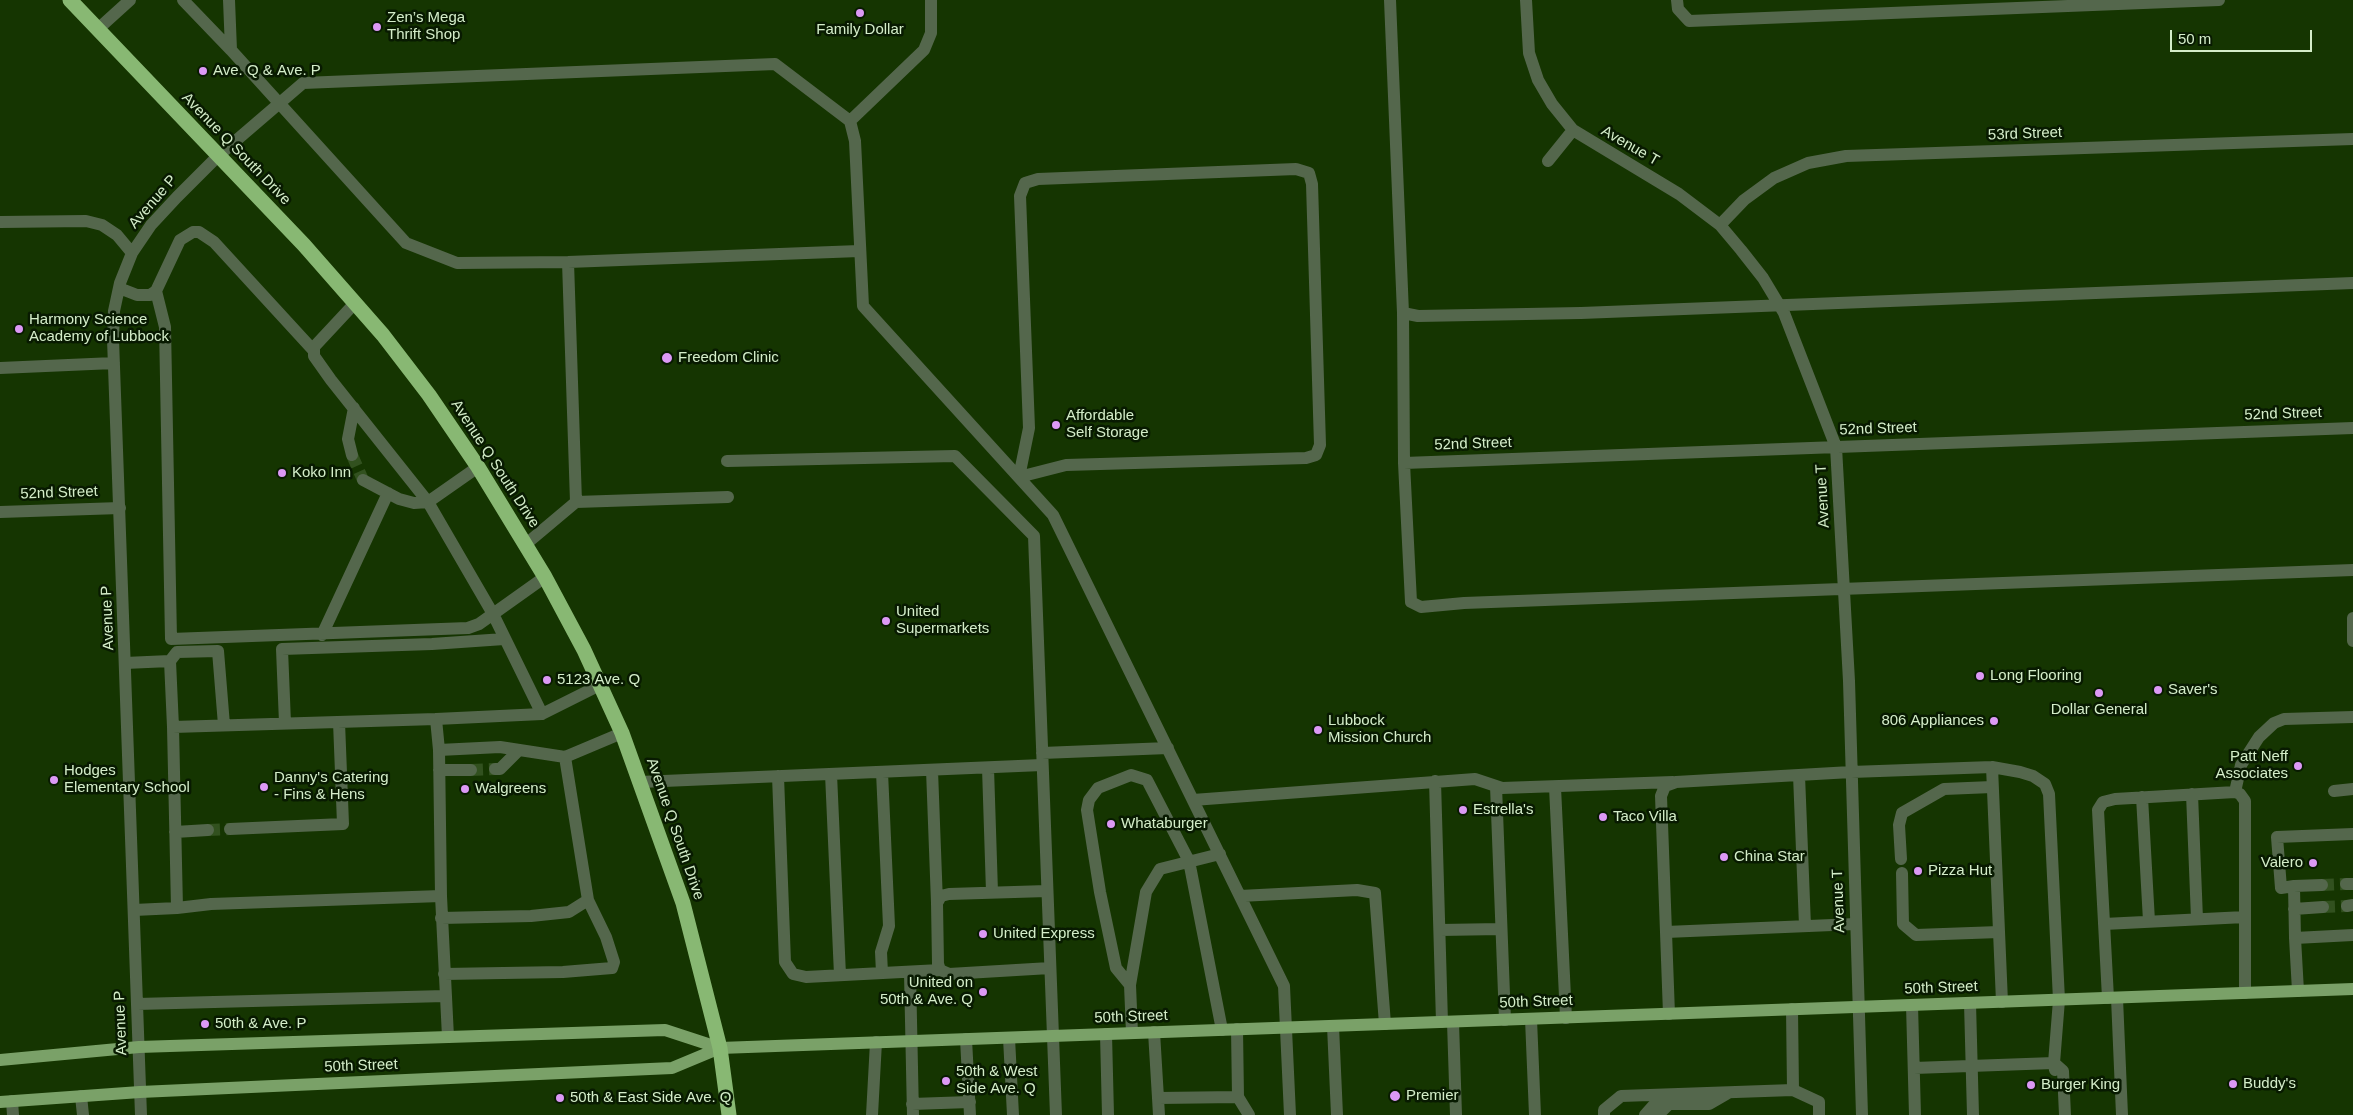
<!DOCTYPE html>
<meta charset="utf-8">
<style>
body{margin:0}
#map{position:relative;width:2353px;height:1115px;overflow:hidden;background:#153501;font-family:Helvetica,sans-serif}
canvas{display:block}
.scale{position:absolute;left:2170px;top:30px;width:142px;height:22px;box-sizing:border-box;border:2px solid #d4edc9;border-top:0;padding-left:6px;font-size:15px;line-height:18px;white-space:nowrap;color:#d4edc9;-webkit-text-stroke:4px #081a01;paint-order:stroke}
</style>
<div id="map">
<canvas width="2353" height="1115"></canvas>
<div class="scale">50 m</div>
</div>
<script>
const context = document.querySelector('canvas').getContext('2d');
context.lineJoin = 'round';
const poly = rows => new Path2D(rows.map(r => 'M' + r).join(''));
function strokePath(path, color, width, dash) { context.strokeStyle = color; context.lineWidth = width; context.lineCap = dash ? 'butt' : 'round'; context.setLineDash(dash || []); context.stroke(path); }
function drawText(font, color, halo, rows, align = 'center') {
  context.font = font + ' Helvetica,sans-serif'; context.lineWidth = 5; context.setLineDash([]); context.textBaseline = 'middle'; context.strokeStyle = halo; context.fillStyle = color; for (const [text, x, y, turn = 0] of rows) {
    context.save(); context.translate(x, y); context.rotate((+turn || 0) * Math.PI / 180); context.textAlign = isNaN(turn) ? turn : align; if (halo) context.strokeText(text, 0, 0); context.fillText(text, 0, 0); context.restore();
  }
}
const minorTunnel = poly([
 [352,455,363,480],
 [471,770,495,769],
 [208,830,230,829],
 [2322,885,2346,884],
 [2323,907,2347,906]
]);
const minor = poly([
 [183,0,231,50],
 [229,0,231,50,406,243,457,263,568,262,859,251],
 [1390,0,1403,313,1418,316,1581,313,2353,283],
 [1526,0,1529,53,1538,80,1552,104,1573,130,1679,194,1720,225,1741,250,1763,278,1784,313,1836,447,1849,681,1862,1115],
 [1677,0,1678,9,1689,21,2219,0],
 [98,29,130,0],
 [850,121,924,50,931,33,931,0],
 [1548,161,1573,130],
 [1296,169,1309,173,1312,184,1320,445,1316,455,1306,458,1066,465,1019,477,1029,428,1020,196,1025,183,1038,179,1296,169],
 [0,222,86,221,102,225,117,235,132,253],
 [1720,225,1744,200,1774,178,1808,163,1846,156,2353,139],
 [568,262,576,502],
 [119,288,137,295,150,295,156,291,180,240,193,232,199,232,214,242,314,351],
 [156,291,165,327,171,639,468,628,479,624,545,577],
 [355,303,314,347,314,356,331,380,428,502],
 [1403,313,1404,463,1411,602,1421,607,1464,603,2353,570],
 [0,368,114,363],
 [352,455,348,439,354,408],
 [727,461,955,456,1034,536,1056,1115],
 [1404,463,2353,428],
 [478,467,428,502,493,614,542,714,600,685],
 [363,480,399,499,414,503,428,502],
 [0,512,120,508],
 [526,544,576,502,728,497],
 [2353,618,2353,641],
 [322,635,388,493],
 [170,661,177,652,218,651,224,725],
 [125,663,170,661,173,727,177,908,134,910],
 [285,723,282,649,432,644,504,639],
 [173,727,436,719],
 [439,750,436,719,542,714],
 [1042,753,1168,748],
 [1992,767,2002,1002],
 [988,768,992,892],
 [495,769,500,769,519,750],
 [439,770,471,770],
 [932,770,937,903],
 [882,772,889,926,881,952,882,973],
 [831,774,840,975],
 [1799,775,1805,926],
 [778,776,785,962,793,974,806,977,940,970],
 [1435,781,1442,1022],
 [640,782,1042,765],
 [1496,786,1505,1020],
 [1555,787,1566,1018],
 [2334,791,2353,789],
 [2235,792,2241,765,2259,737,2274,723,2284,719,2353,717],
 [2192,794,2197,919],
 [2142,797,2149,921],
 [1193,800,1475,779,1502,788,1673,782],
 [230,829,343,824,339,722],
 [175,832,208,830],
 [1901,859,1899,825,1902,813,1944,789,1992,787],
 [1902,873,1903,924,1916,935,1999,932],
 [2346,884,2353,884],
 [2294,886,2281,888,2277,837,2353,834],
 [1047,891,949,894,941,896,937,903,938,964,940,970,949,974,1050,968],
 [441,896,439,750,500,747,565,757],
 [1240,896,1357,890,1375,893,1385,1024],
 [2347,906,2353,905],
 [177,908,211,904,441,896,448,1037],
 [2294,909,2323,907],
 [441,918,531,916,569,912,588,900,565,757,622,733],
 [2104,924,2245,917],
 [1440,930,1501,929],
 [1666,932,1856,924],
 [2295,938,2294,886,2322,885],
 [910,973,913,1115],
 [444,974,563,972,612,968,614,962,606,937,588,900],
 [1130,985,1116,968,1100,892,1087,810,1089,800,1098,788,1131,775,1147,780,1189,861,1222,1030],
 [2298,991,2295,938,2353,935],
 [2108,998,2098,810,2103,802,2115,799,2235,792,2240,794,2245,801,2245,993],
 [2117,998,2122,1115],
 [1970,1003,1973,1115],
 [137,1004,445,996],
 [1912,1005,1915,1115],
 [1792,1009,1793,1090],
 [1669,1014,1661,796,1665,786,1676,782,1851,772,1992,767,2020,772,2033,776,2045,784,2049,794,2059,1000,2054,1063,2063,1071,2065,1115],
 [1531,1019,1535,1115],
 [1453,1022,1456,1115],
 [1333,1026,1337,1115],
 [1237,1029,1238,1097],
 [1154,1032,1158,1098],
 [1132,1033,1130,985,1146,892,1160,869,1220,854],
 [1106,1034,1108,1115],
 [1009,1038,1013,1115],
 [966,1039,970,1115],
 [1914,1068,2054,1063,2055,1070],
 [81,1096,83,1115],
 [12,1101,13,1115],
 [912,1104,970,1102],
 [141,1115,113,339,114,311,120,283,132,253,151,225,177,197,218,156,303,83,775,64,850,121,855,141,863,306,1053,515,1284,986,1290,1115],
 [872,1115,876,1042],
 [1159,1115,1158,1098,1238,1097,1249,1115],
 [1604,1115,1604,1110,1621,1096,1793,1090,1819,1102,1819,1115],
 [1645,1115,1653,1106,1669,1104],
 [1658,1115,1669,1104,1709,1104,1728,1093]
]);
const major = poly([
 [0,1060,139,1047,665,1030,720,1048,2353,989],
 [0,1102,140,1092,672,1068,720,1048]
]);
const highway = poly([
 [70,0,304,245,383,335,429,395,478,467,545,577,584,650,622,733,683,903,720,1048,729,1115]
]);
const markers = [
 [860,13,5,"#dc99f5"],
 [377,27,5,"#dc99f5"],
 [203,71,5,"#dc99f5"],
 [19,329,5,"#dc99f5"],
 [667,358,6,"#dc99f5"],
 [1056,425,5,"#dc99f5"],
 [282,473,5,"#dc99f5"],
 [886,621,5,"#dc99f5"],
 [1980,676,5,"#dc99f5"],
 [547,680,5,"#dc99f5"],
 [2158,690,5,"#dc99f5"],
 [2099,693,5,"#dc99f5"],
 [1994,721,5,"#dc99f5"],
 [1318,730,5,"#dc99f5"],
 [2298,766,5,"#dc99f5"],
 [54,780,5,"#dc99f5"],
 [264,787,5,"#dc99f5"],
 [465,789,5,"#dc99f5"],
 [1463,810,5,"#dc99f5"],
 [1603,817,5,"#dc99f5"],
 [1111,824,5,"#dc99f5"],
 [1724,857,5,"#dc99f5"],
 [2313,863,5,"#dc99f5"],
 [1918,871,5,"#dc99f5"],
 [983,934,5,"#dc99f5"],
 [983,992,5,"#dc99f5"],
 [205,1024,5,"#dc99f5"],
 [946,1081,5,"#dc99f5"],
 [2233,1084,5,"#dc99f5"],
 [2031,1085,5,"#dc99f5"],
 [1395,1096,6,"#dc99f5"],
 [560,1098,5,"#dc99f5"]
];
const poiNames = [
 ["Zen’s Mega",387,18],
 ["Thrift Shop",387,35],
 ["Family Dollar",860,30,"center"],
 ["Ave. Q & Ave. P",213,71],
 ["Harmony Science",29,320],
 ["Academy of Lubbock",29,337],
 ["Freedom Clinic",678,358],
 ["Affordable",1066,416],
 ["Self Storage",1066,433],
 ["Koko Inn",292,473],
 ["United",896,612],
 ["Supermarkets",896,629],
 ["Long Flooring",1990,676],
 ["5123 Ave. Q",557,680],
 ["Saver's",2168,690],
 ["Dollar General",2099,710,"center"],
 ["Lubbock",1328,721],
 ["Mission Church",1328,738],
 ["806 Appliances",1984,721,"right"],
 ["Patt Neff",2288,757,"right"],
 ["Associates",2288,774,"right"],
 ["Hodges",64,771],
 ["Elementary School",64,788],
 ["Danny's Catering",274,778],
 ["- Fins & Hens",274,795],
 ["Walgreens",475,789],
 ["Estrella's",1473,810],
 ["Taco Villa",1613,817],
 ["Whataburger",1121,824],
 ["China Star",1734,857],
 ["Valero",2303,863,"right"],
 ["Pizza Hut",1928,871],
 ["United Express",993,934],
 ["United on",973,983,"right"],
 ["50th & Ave. Q",973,1000,"right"],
 ["50th & Ave. P",215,1024],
 ["50th & West",956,1072],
 ["Side Ave. Q",956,1089],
 ["Buddy's",2243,1084],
 ["Burger King",2041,1085],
 ["Premier",1406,1096],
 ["50th & East Side Ave. Q",570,1098]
];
const streetNames = [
 ["53rd Street",2025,134,-2],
 ["Avenue T",1630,146,30],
 ["Avenue Q South Drive",236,149,46],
 ["Avenue P",153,202,-49],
 ["52nd Street",2283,414,-2],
 ["52nd Street",1878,429,-2],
 ["52nd Street",1473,444,-2],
 ["Avenue Q South Drive",495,464,57],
 ["52nd Street",59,493,-2],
 ["Avenue T",1823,496,-93],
 ["Avenue P",108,618,-92],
 ["Avenue Q South Drive",675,829,71],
 ["Avenue T",1839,901,-92],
 ["50th Street",1941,988,-2],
 ["50th Street",1536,1002,-2],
 ["50th Street",1131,1017,-2],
 ["Avenue P",121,1023,-92],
 ["50th Street",361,1066,-2]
];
strokePath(minorTunnel, '#32511f', 12, [12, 6]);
strokePath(minor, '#54674c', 12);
strokePath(major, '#7aa168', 12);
strokePath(highway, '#88b873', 15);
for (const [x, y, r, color] of markers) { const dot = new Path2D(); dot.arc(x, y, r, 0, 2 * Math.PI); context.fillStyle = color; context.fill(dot); strokePath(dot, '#081a01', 2); }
drawText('15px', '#d4edc9', '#081a01', poiNames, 'left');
drawText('15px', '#d4edc9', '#081a01', streetNames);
</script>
